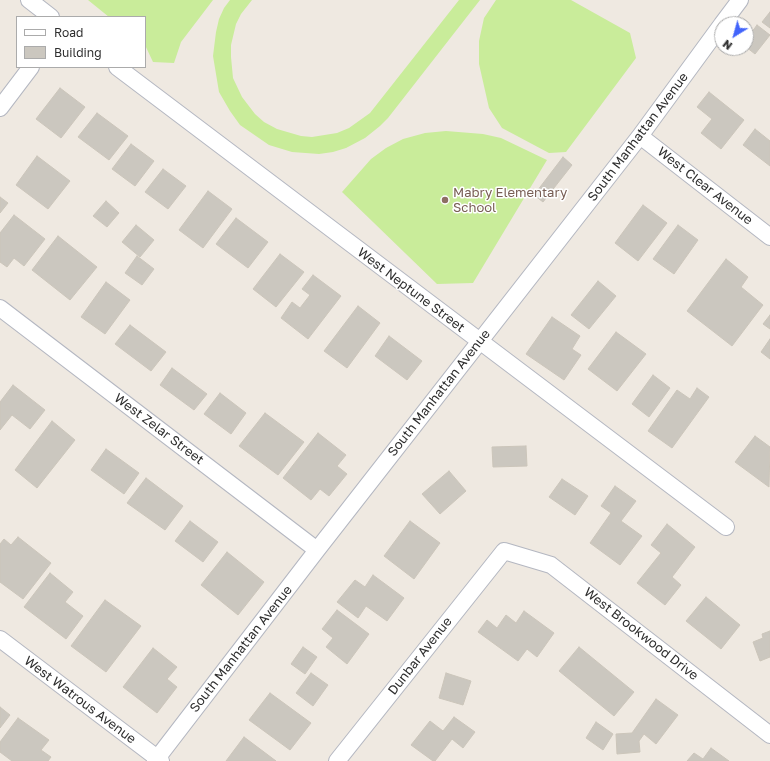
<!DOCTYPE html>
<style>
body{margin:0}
#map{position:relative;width:770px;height:761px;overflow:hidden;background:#efe9e1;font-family:"Golos Text",sans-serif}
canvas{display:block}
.legend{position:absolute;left:16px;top:16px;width:130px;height:52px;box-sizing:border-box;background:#fff;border:1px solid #ababab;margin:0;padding:5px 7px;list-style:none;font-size:12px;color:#2e2e2e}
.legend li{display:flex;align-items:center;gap:8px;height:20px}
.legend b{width:20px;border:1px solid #ababab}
.north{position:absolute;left:714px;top:16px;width:40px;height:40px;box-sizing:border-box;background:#fff;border:1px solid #ababab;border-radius:50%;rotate:217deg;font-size:11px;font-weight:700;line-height:16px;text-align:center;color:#2e2e2e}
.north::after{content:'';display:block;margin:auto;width:14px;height:18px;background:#4264fb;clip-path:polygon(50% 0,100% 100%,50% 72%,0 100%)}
</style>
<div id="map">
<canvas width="770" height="761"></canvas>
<ul class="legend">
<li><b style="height:5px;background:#fff"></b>Road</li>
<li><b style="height:11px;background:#cbc7bf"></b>Building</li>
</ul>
<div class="north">N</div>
</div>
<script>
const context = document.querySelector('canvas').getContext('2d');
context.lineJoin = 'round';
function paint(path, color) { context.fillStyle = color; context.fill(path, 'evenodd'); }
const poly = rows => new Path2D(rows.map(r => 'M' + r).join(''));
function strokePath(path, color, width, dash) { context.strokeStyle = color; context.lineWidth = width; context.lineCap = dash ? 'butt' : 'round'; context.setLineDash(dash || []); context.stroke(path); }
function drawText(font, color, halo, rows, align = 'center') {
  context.font = font + ' "Golos Text",sans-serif'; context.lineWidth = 3; context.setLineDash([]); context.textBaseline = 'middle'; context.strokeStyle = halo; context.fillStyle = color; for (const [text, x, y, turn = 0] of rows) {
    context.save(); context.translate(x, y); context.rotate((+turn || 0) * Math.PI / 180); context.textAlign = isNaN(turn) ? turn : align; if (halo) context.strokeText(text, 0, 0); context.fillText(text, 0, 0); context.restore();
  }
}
const pitch = poly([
 [88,0,213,0,181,42,174,63,153,62,145,45,145,17,109,17],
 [230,0,252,0,241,14,236,24,231,45,231,57,233,78,242,97,255,114,264,122,277,129,301,136,312,137,337,133,349,128,370,113,459,0,480,0,388,118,380,126,365,138,346,148,333,152,319,154,292,152,269,145,240,125,230,111,219,92,213,56,216,32,219,19,224,8],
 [496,0,571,0,630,33,636,58,566,152,549,153,502,128,489,108,479,64,479,41,484,18],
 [446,131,483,134,501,138,547,160,473,283,437,284,342,192,371,159,386,148,403,139,425,133]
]);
const building = poly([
 [770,12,770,28,762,22,770,12],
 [757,25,770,35,755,54,746,47,746,40,757,25],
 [60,88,85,107,61,138,36,119,60,88],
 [709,92,744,120,721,149,701,133,712,119,697,107,709,92],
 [97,113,128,136,109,160,78,137,97,113],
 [755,129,770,141,770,166,743,145,755,129],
 [131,144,154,161,135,186,112,169,131,144],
 [37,156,70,181,48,209,16,185,37,156],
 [563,157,572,165,543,202,534,195,563,157],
 [163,169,186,186,168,209,145,192,163,169],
 [208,191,232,209,203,248,179,230,208,191],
 [0,197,8,203,0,213,0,197],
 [106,201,119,213,107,227,93,216,106,201],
 [643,205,667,223,638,261,615,243,643,205],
 [14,215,45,239,24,266,14,258,7,267,0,262,0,233,14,215],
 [236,218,268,242,248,268,216,244,236,218],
 [136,225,154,240,140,257,122,242,136,225],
 [678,225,698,240,674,274,653,259,678,225],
 [58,236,97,267,70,300,32,270,58,236],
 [280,254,304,272,276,307,253,289,280,254],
 [137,256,154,269,142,285,125,273,137,256],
 [726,259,748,277,741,287,763,305,732,346,687,311,726,259],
 [313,275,341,296,308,339,281,318,292,302,300,308,310,295,302,289,313,275],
 [598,281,616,296,589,329,571,315,598,281],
 [106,282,130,300,105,334,81,317,106,282],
 [358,306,380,323,347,368,324,351,358,306],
 [770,315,770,329,763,324,770,315],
 [552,317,580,336,572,349,581,355,564,380,526,354,552,317],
 [130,325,166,352,151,371,115,344,130,325],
 [616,332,646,354,617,391,588,369,616,332],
 [389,336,422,361,407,380,375,356,389,336],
 [770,339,770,359,761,352,770,339],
 [172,368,207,394,194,410,160,385,172,368],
 [653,375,670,388,649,417,632,404,653,375],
 [13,385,45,410,30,429,12,415,0,430,0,402,13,385],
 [697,388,709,397,672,448,648,431,677,390,690,399,697,388],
 [220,393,246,413,231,434,204,414,220,393],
 [265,413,304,442,278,475,239,446,265,413],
 [52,421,75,440,37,488,15,470,52,421],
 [318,433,346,455,337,466,347,474,329,496,320,489,311,500,283,478,318,433],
 [755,436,770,447,769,487,735,462,755,436],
 [526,446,527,466,493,467,492,447,526,446],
 [106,449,139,473,124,494,91,470,106,449],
 [449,471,466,491,440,514,422,494,449,471],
 [146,478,183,506,165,530,127,503,146,478],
 [562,479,588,496,575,515,549,497,562,479],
 [615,486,636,501,621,521,642,536,620,565,590,543,611,513,601,506,615,486],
 [190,521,218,542,203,562,175,541,190,521],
 [410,521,440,543,414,579,384,556,410,521],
 [667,524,695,547,672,577,681,585,665,605,637,583,661,553,651,545,667,524],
 [18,537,51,563,23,599,0,582,0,544,4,539,11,545,18,537],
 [227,552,264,582,238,615,201,585,227,552],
 [50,573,73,592,65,602,83,616,66,639,24,607,50,573],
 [373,575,404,598,387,621,366,606,358,618,337,602,355,580,365,587,373,575],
 [706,597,740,625,721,649,686,621,706,597],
 [105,600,141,626,106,672,71,646,105,600],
 [337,610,369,634,347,664,326,647,333,638,322,629,337,610],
 [524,611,554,633,537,657,527,649,518,661,478,632,487,620,497,628,506,615,516,623,524,611],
 [770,631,770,657,760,661,753,642,763,638,762,634,770,631],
 [303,647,317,657,305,674,291,664,303,647],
 [579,647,634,692,614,716,559,671,579,647],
 [153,648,177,667,167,679,177,687,157,713,123,687,153,648],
 [311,673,328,685,313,706,296,693,311,673],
 [446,673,471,681,463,705,439,698,446,673],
 [270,693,311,723,290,750,249,720,270,693],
 [656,699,678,715,656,744,644,734,639,741,640,752,617,754,616,734,632,733,656,699],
 [0,707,10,715,0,728,0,707],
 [454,717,475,732,463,748,452,739,435,761,433,761,411,745,430,721,443,731,454,717],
 [18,718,49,740,41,750,51,757,48,761,12,761,0,752,0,742,18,718],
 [596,722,613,734,603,750,586,738,596,722],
 [244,737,276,761,226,761,244,737],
 [711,748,729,761,687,761,694,753,703,759,711,748]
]);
const minor = poly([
 [29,0,51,17],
 [722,24,740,0],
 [117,67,726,527],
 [0,108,31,67],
 [640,136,770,237],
 [0,308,317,550],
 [0,639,161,761],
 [155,761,317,550,640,136,722,24],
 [337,761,504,551,551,565,770,735]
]);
const markers = [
 [445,200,4,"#8d6e63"]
];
const streetNames = [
 ["South Manhattan Avenue",638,137,-53],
 ["West Clear Avenue",705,186,38],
 ["West Neptune Street",411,290,37],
 ["South Manhattan Avenue",439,393,-52],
 ["West Zelar Street",159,429,37],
 ["West Brookwood Drive",641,634,38],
 ["South Manhattan Avenue",241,649,-52],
 ["Dunbar Avenue",420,656,-52],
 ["West Watrous Avenue",80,700,37]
];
const educationNames = [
 ["Mabry Elementary",453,193],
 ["School",453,208]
];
paint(pitch, '#c9ec9a');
paint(building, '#cbc7bf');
strokePath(building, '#cbc5ba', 1);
strokePath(minor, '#b4b7c1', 18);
strokePath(minor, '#fff', 16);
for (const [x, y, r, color] of markers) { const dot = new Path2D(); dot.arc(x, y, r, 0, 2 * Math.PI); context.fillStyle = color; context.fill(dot); strokePath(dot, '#fff', 1.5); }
drawText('13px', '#2e2e2e', '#fff', streetNames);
drawText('13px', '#785e54', '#fff', educationNames, 'left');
</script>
